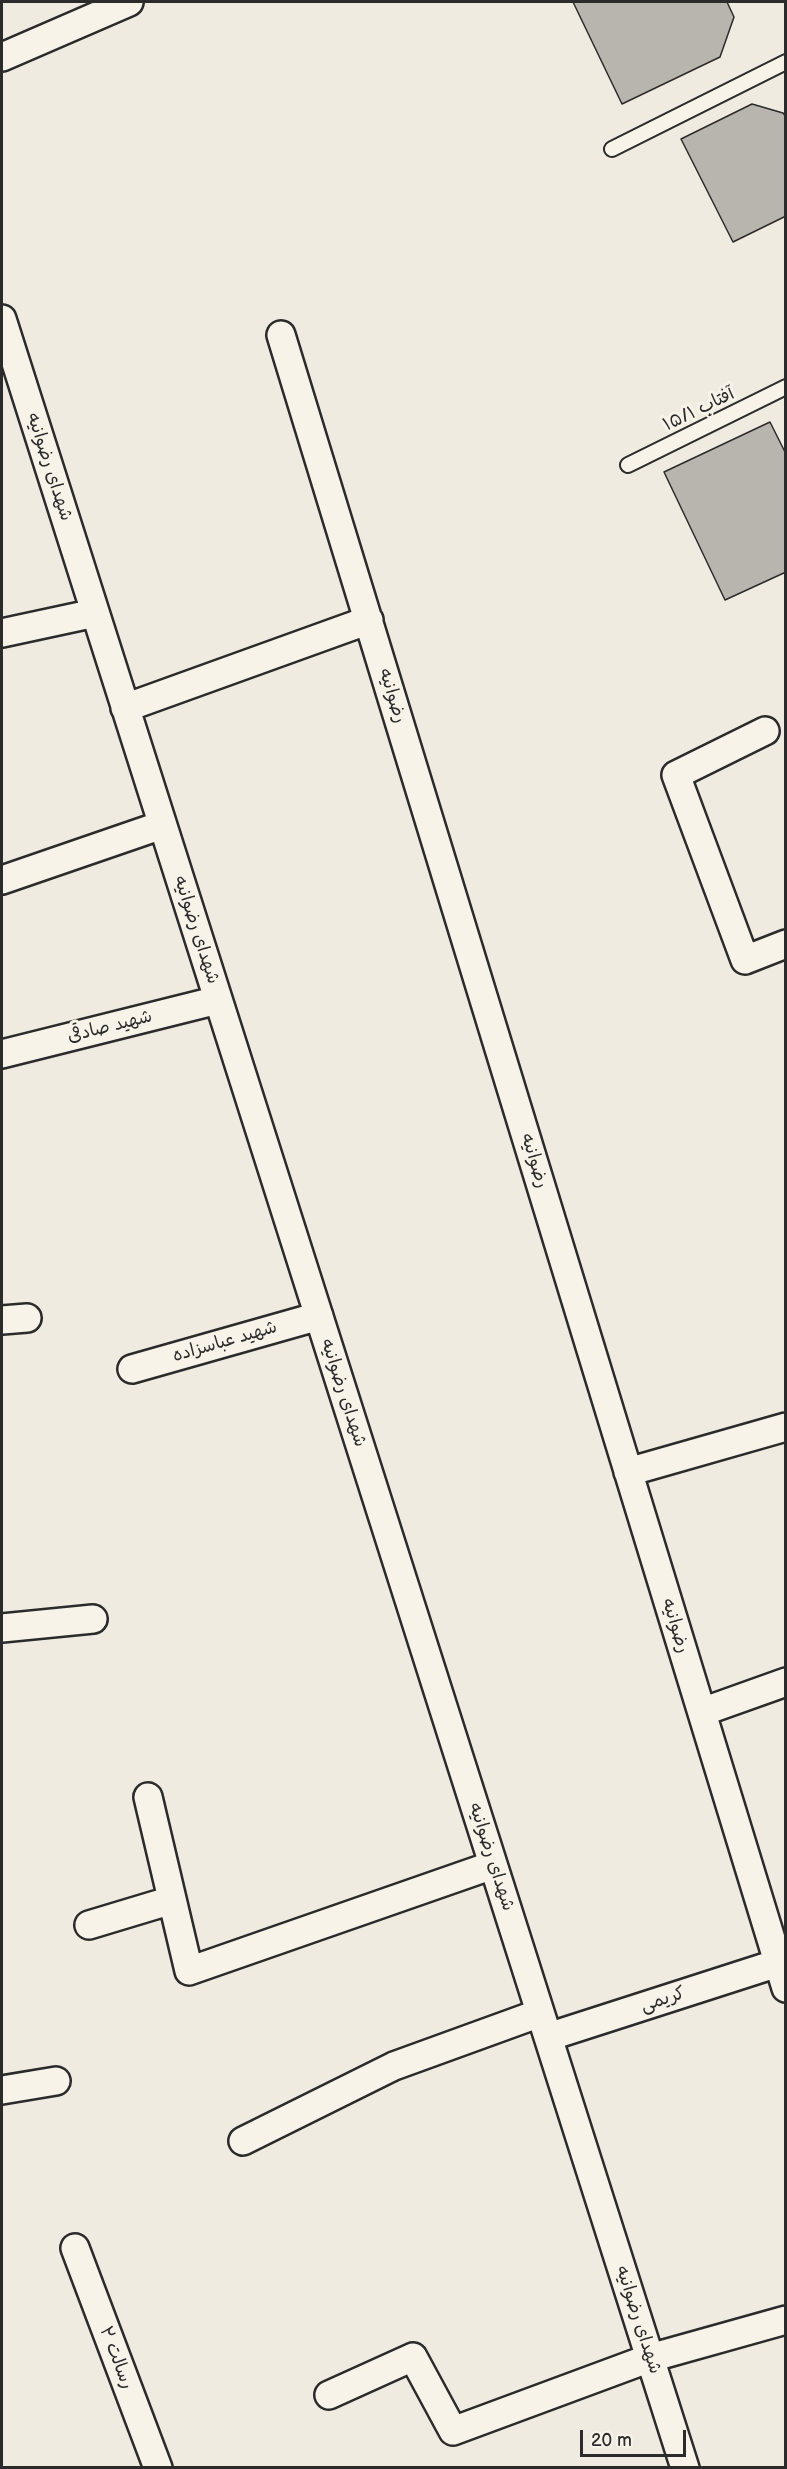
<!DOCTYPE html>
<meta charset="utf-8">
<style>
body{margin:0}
#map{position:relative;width:787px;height:2469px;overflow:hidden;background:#efebe0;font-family:"Balsamiq Sans",sans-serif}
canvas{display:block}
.frame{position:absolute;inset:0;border:3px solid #2b2b2b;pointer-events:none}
.scale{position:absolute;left:580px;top:2430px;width:106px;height:27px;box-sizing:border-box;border:3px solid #2b2b2b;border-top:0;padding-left:8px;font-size:18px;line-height:21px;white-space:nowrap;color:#2b2b2b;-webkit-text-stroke:4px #f7f3e8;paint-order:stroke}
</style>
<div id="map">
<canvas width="787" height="2469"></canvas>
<div class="frame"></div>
<div class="scale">20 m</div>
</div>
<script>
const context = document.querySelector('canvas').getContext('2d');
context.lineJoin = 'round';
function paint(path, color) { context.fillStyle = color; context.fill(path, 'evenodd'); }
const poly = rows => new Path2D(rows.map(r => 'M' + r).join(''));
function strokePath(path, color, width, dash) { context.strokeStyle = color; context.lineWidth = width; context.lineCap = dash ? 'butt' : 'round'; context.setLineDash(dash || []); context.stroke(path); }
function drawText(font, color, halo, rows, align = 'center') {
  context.font = font + ' "Balsamiq Sans","Playpen Sans Arabic",sans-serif'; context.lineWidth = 6; context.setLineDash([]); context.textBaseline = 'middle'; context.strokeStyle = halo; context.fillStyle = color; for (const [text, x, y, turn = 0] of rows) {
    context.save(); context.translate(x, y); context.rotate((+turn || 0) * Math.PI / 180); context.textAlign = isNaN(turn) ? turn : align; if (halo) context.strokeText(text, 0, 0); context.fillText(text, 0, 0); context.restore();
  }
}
const building = poly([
 [573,2,727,2,734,17,720,57,622,104,573,2],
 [752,104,783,113,786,117,786,216,733,242,681,139,752,104],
 [770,422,786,454,786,572,725,600,664,472,770,422]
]);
const service = poly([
 [612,149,786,62],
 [628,465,786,387]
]);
const minor = poly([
 [2,57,129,2],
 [2,319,685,2468],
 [281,335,786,1988],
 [2,633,95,613],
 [125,708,369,620],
 [765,731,676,775,745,960,786,944],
 [2,880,162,825],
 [2,1054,218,1000],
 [2,1320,27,1318],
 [132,1369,319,1316],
 [628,1472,786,1427],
 [2,1628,93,1619],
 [702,1712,786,1682],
 [148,1797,189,1971,493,1865],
 [89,1925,172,1900],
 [548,2037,778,1963],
 [2,2090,56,2081],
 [243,2141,394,2066,540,2013],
 [75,2248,158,2468],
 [329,2395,413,2357,453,2431,650,2358,786,2320]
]);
const streetNames = [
 ["آفتاب ۱۵/۱",699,410,-26],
 ["شهدای رضوانیه",49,467,72],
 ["رضوانیه",392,696,73],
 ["شهدای رضوانیه",196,930,72],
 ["شهید صادقی",110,1027,-14],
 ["رضوانیه",534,1161,73],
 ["شهید عباسزاده",225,1342,-16],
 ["شهدای رضوانیه",343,1393,72],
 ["رضوانیه",675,1626,73],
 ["شهدای رضوانیه",491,1857,72],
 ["کریمی",663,2000,-18],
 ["شهدای رضوانیه",638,2320,72],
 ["رسالت ۲",116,2358,69]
];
paint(building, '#b8b5ae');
strokePath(building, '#2b2b2b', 1.5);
strokePath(service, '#2b2b2b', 18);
strokePath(minor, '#2b2b2b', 32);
strokePath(service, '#f7f3e8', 14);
strokePath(minor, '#f7f3e8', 27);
drawText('18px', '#2b2b2b', '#f7f3e8', streetNames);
</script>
